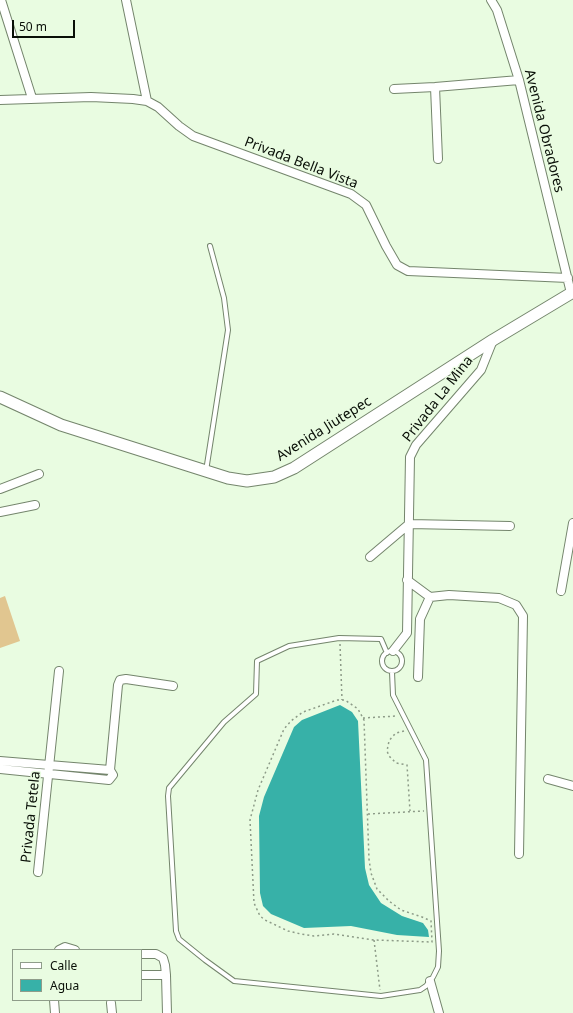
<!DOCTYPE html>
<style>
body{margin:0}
#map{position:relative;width:573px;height:1013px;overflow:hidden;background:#e9fce1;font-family:"Noto Sans",sans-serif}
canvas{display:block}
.legend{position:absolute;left:12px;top:949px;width:130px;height:52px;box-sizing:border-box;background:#e9fce1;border:1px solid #8f9d8a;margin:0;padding:5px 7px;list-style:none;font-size:12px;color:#090f07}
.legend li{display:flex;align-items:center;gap:8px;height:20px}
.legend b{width:20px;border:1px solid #8f9d8a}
.scale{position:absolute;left:12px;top:20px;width:63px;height:18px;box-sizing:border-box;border:2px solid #090f07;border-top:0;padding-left:5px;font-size:12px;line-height:14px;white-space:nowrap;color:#090f07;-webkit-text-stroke:3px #e9fce1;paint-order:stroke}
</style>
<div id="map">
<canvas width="573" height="1013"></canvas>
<ul class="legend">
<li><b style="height:5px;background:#fff"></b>Calle</li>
<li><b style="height:11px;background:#37b1a8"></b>Agua</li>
</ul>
<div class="scale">50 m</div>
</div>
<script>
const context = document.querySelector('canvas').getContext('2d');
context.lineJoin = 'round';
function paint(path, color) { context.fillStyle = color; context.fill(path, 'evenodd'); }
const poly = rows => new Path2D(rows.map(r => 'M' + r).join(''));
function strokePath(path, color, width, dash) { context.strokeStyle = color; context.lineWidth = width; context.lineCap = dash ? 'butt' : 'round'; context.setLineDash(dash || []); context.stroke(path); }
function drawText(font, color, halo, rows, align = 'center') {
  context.font = font + ' "Noto Sans",sans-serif'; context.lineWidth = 3; context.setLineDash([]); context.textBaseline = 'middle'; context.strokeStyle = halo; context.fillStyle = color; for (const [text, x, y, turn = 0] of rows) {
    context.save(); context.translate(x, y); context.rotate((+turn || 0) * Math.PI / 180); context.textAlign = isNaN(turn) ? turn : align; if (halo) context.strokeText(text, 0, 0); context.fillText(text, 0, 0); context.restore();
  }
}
const green = poly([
 [5,596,20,641,0,648,0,598]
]);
const water = poly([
 [340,705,352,712,358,721,365,868,369,885,381,903,402,916,423,923,428,930,429,937,397,935,351,926,304,928,271,914,263,906,260,893,259,816,264,797,294,727,302,720]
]);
const path = poly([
 [340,644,342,700],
 [337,700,345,700,358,709,364,720,369,859,371,873,377,889,389,901,401,910,422,917,431,921,432,942,374,940,334,934,314,936,301,934,288,931,265,920,260,916,254,903,250,820,258,790,284,729,291,721,303,712,337,700],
 [363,718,397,716],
 [404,731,396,733,392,737,389,741,387,751,389,756,396,763,407,765,410,811],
 [368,814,424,811],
 [374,940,380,990]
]);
const lane = poly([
 [206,471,228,330,224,298,210,246],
 '382 661a10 10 0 1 1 20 0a10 10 0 1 1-20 0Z',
 [387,653,381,639,339,638,289,646,257,661,256,694,224,722,169,788,168,796,176,931,179,939,205,960,234,981,381,996,420,990,426,986,433,977,438,967,439,951,426,760,393,695,392,672]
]);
const street = poly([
 [1,0,32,98],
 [126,0,147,101],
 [491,0,497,10,519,80,571,293],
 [435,87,438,159],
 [394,89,435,87,519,80],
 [0,100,91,97,133,99,147,101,158,107,179,126,193,136,351,194,366,205,386,246,397,265,408,271,568,278],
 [0,489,39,474],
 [0,512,35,505],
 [370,557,409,524,510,526],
 [407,580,430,597,449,595,499,598,516,605,523,616,519,854],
 [561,591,573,523],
 [393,651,407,633,410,457,416,445,481,370,493,340],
 [418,677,420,619,430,597],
 [0,761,110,770,113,775,109,780,0,769],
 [110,770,118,685,120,680,126,679,173,686],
 [548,779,573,786],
 [38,872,59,671],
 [59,950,65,947,75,950],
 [141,954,156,954,163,958,165,965,166,975,167,1013],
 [141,975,166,975],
 [430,981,439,1013],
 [54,1000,55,1013],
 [111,1003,112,1013]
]);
const secondary = poly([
 [0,397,61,425,228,478,247,481,274,477,294,468,493,340,573,292]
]);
const streetNames = [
 ["Avenida Obradores",544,131,76],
 ["Privada Bella Vista",301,163,21],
 ["Privada La Mina",438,399,-52],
 ["Avenida Jiutepec",324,429,-32],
 ["Privada Tetela",31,817,-84]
];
paint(green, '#e1c690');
paint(water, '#37b1a8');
strokePath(lane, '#74856c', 6);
strokePath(street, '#74856c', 10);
strokePath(secondary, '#74856c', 13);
strokePath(path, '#8d9b88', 1.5, [2, 3]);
strokePath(lane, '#fff', 4);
strokePath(street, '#fff', 8);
strokePath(secondary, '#fff', 11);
drawText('14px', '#090f07', '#e9fce1', streetNames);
</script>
